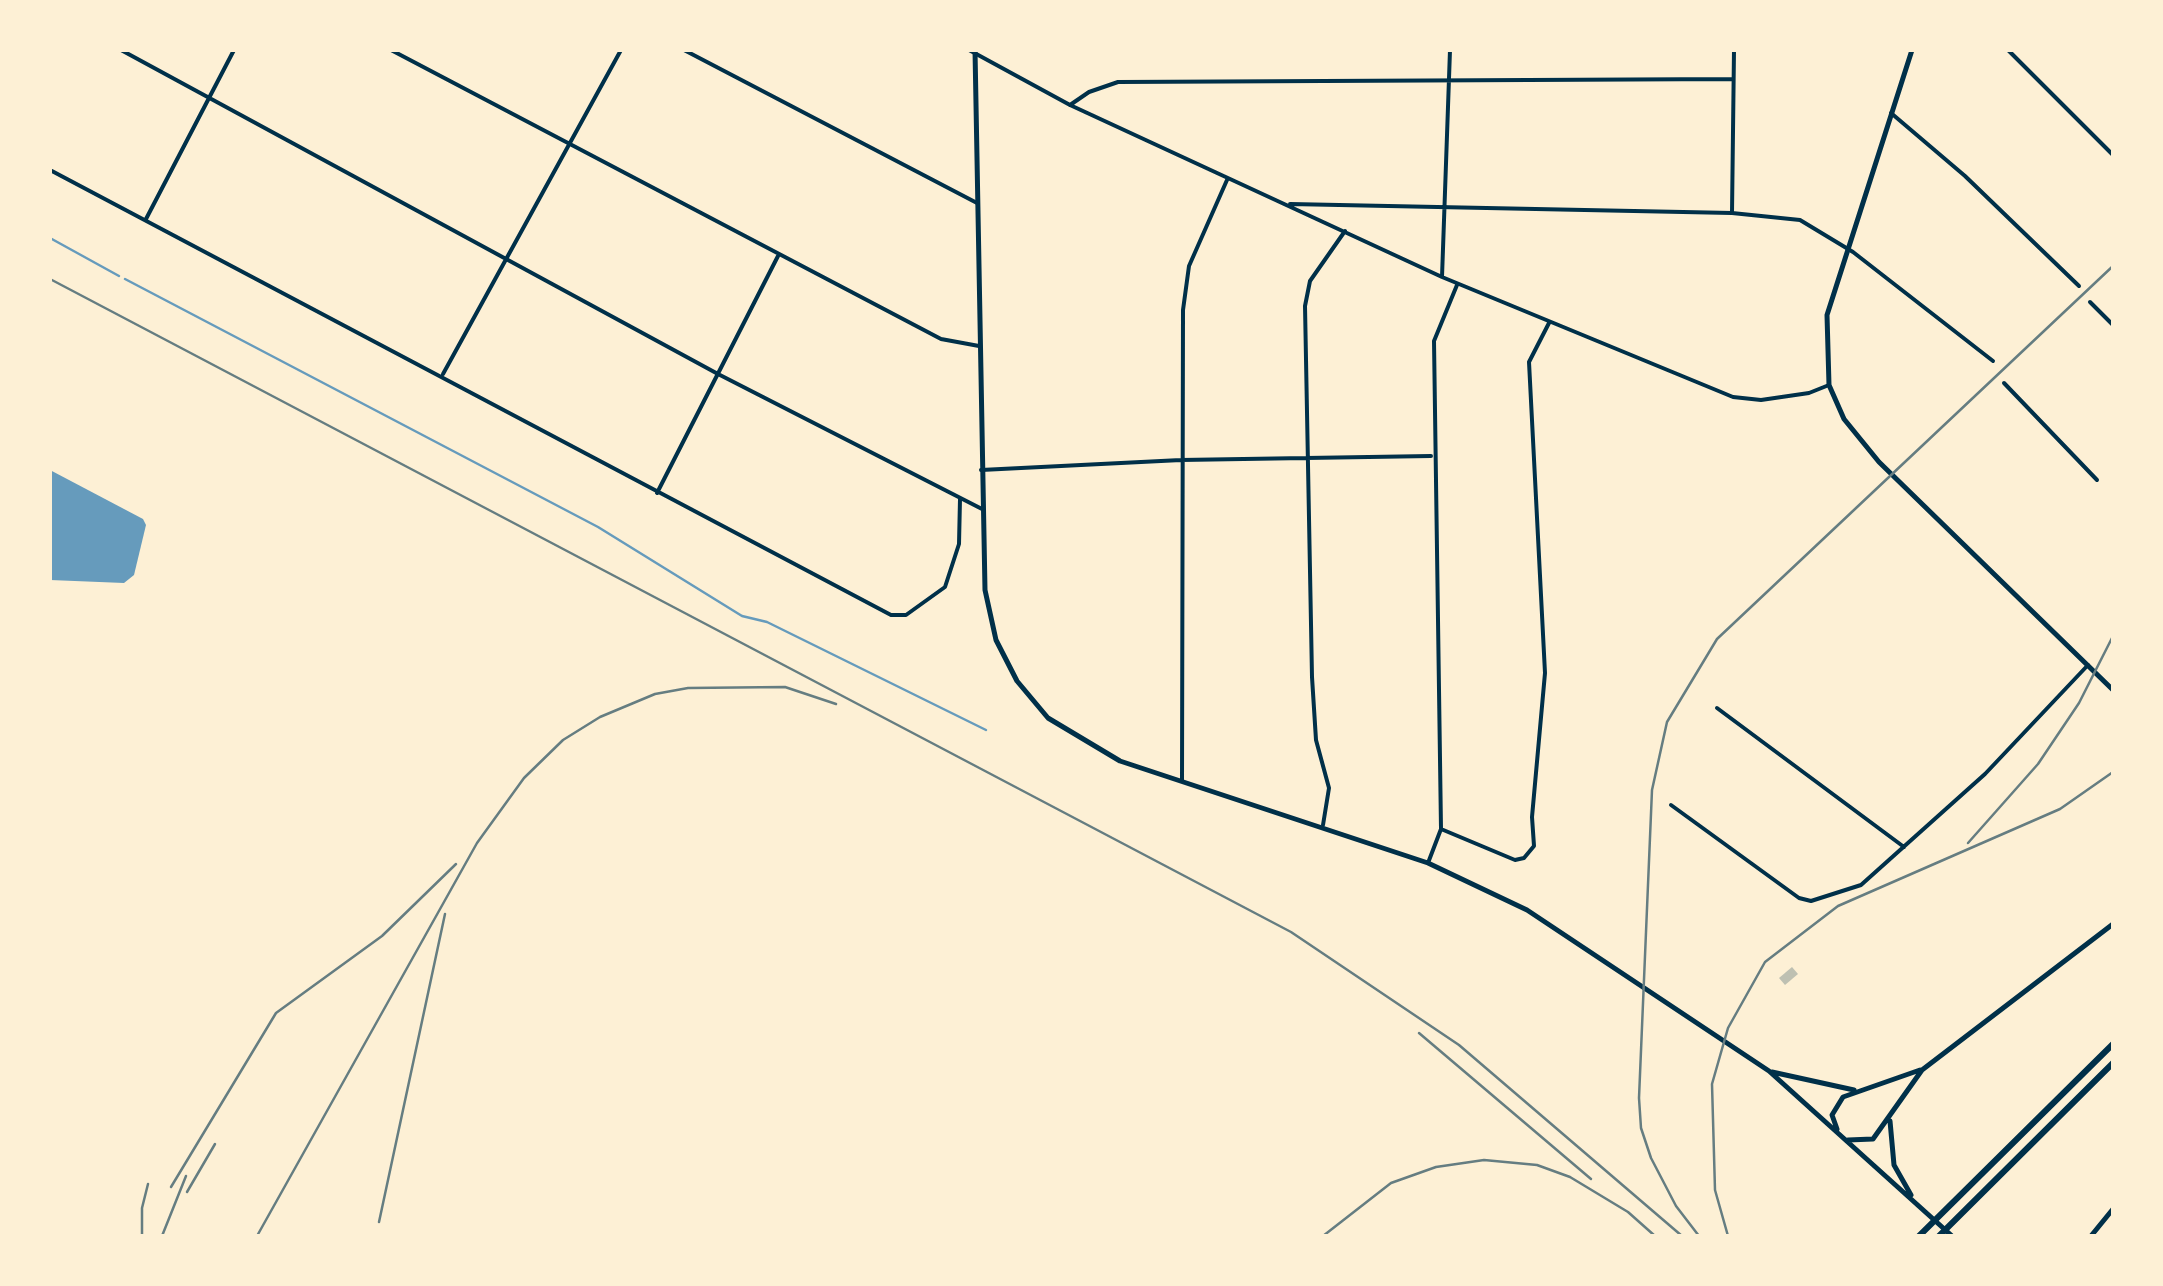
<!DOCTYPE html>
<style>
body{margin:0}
#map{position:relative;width:2163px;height:1286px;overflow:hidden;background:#fdf0d5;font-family:"DejaVu Sans",sans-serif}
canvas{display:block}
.frame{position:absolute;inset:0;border:52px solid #fdf0d5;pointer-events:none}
</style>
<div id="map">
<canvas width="2163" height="1286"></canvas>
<div class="frame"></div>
</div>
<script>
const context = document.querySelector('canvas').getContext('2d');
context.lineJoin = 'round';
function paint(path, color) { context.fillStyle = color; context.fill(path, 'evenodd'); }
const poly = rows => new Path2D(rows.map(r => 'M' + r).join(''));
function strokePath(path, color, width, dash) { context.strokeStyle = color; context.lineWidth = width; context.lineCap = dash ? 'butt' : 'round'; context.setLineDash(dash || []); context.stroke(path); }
const water = poly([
 [50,470,143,519,146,525,134,575,124,583,50,580]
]);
const stream = poly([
 [50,238,119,276],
 [125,279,598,527,742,616,767,622,986,730]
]);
const building = poly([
 [1792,967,1798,974,1785,985,1779,978]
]);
const minor = poly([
 [121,50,718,374,982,509],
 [391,50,941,339,979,346],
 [684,50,977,203],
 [969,50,1070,105,1442,277,1733,397,1761,400,1809,393,1829,385],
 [2008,50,2113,155],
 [1070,105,1089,92,1118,82,1733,79],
 [1891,113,1965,176,2079,286],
 [50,170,891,615,906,615,945,587,959,544,960,499],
 [1290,204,1732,213,1800,220,1853,252,1993,361],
 [1732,213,1734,50],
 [146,219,234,50],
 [1442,277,1450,50],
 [2090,302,2113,325],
 [443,374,621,50],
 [2004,383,2097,480],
 [981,470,1181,460,1431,456],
 [657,493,778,256],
 [1717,708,1904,847],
 [1182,781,1183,310,1189,266,1227,180],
 [1671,805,1799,898,1811,901,1861,885,1985,774,2088,665],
 [1323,825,1329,788,1316,740,1312,677,1305,306,1310,281,1345,231],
 [1441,829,1515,860,1524,858,1534,846,1532,817,1545,673,1529,362,1549,323],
 [1428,863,1441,829,1434,341,1457,285]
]);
const tertiary = poly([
 [1912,50,1827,315,1829,385,1844,419,1879,462,2113,690]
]);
const secondary = poly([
 [975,50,985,590,996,640,1017,681,1048,718,1120,761,1428,863,1527,910,1769,1071,1952,1236],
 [1772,1072,1854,1090],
 [1890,1121,1894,1165,1911,1195],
 [1837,1129,1832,1115,1843,1097,1920,1070],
 [1848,1140,1873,1139,1922,1070,2113,924],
 [2091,1236,2113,1209]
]);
const primary = poly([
 [1919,1236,2113,1044],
 [1939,1236,2113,1063]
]);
const rail = poly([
 [50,279,1291,932,1459,1045,1682,1236],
 [1968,843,2038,764,2079,703,2113,636],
 [1419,1033,1591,1179],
 [171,1187,276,1013,382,936,456,864],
 [187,1192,215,1144],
 [379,1222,445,914],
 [142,1236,142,1208,148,1184],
 [162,1236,186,1176],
 [257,1236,477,843,524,778,563,740,600,717,655,694,688,688,785,687,836,704],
 [1323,1236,1391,1183,1436,1167,1484,1160,1537,1165,1570,1177,1628,1212,1655,1236],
 [1699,1236,1676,1206,1651,1158,1641,1128,1639,1098,1652,790,1667,722,1717,639,2113,266],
 [1728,1236,1715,1190,1712,1084,1728,1028,1765,962,1838,906,2060,809,2113,772]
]);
paint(water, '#669bbc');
strokePath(stream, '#669bbc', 2.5);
paint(building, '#bec0b2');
strokePath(minor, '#003049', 4);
strokePath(tertiary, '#003049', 5);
strokePath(secondary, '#003049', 5);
strokePath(primary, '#003049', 6);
strokePath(rail, '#657d81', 2.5);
</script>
